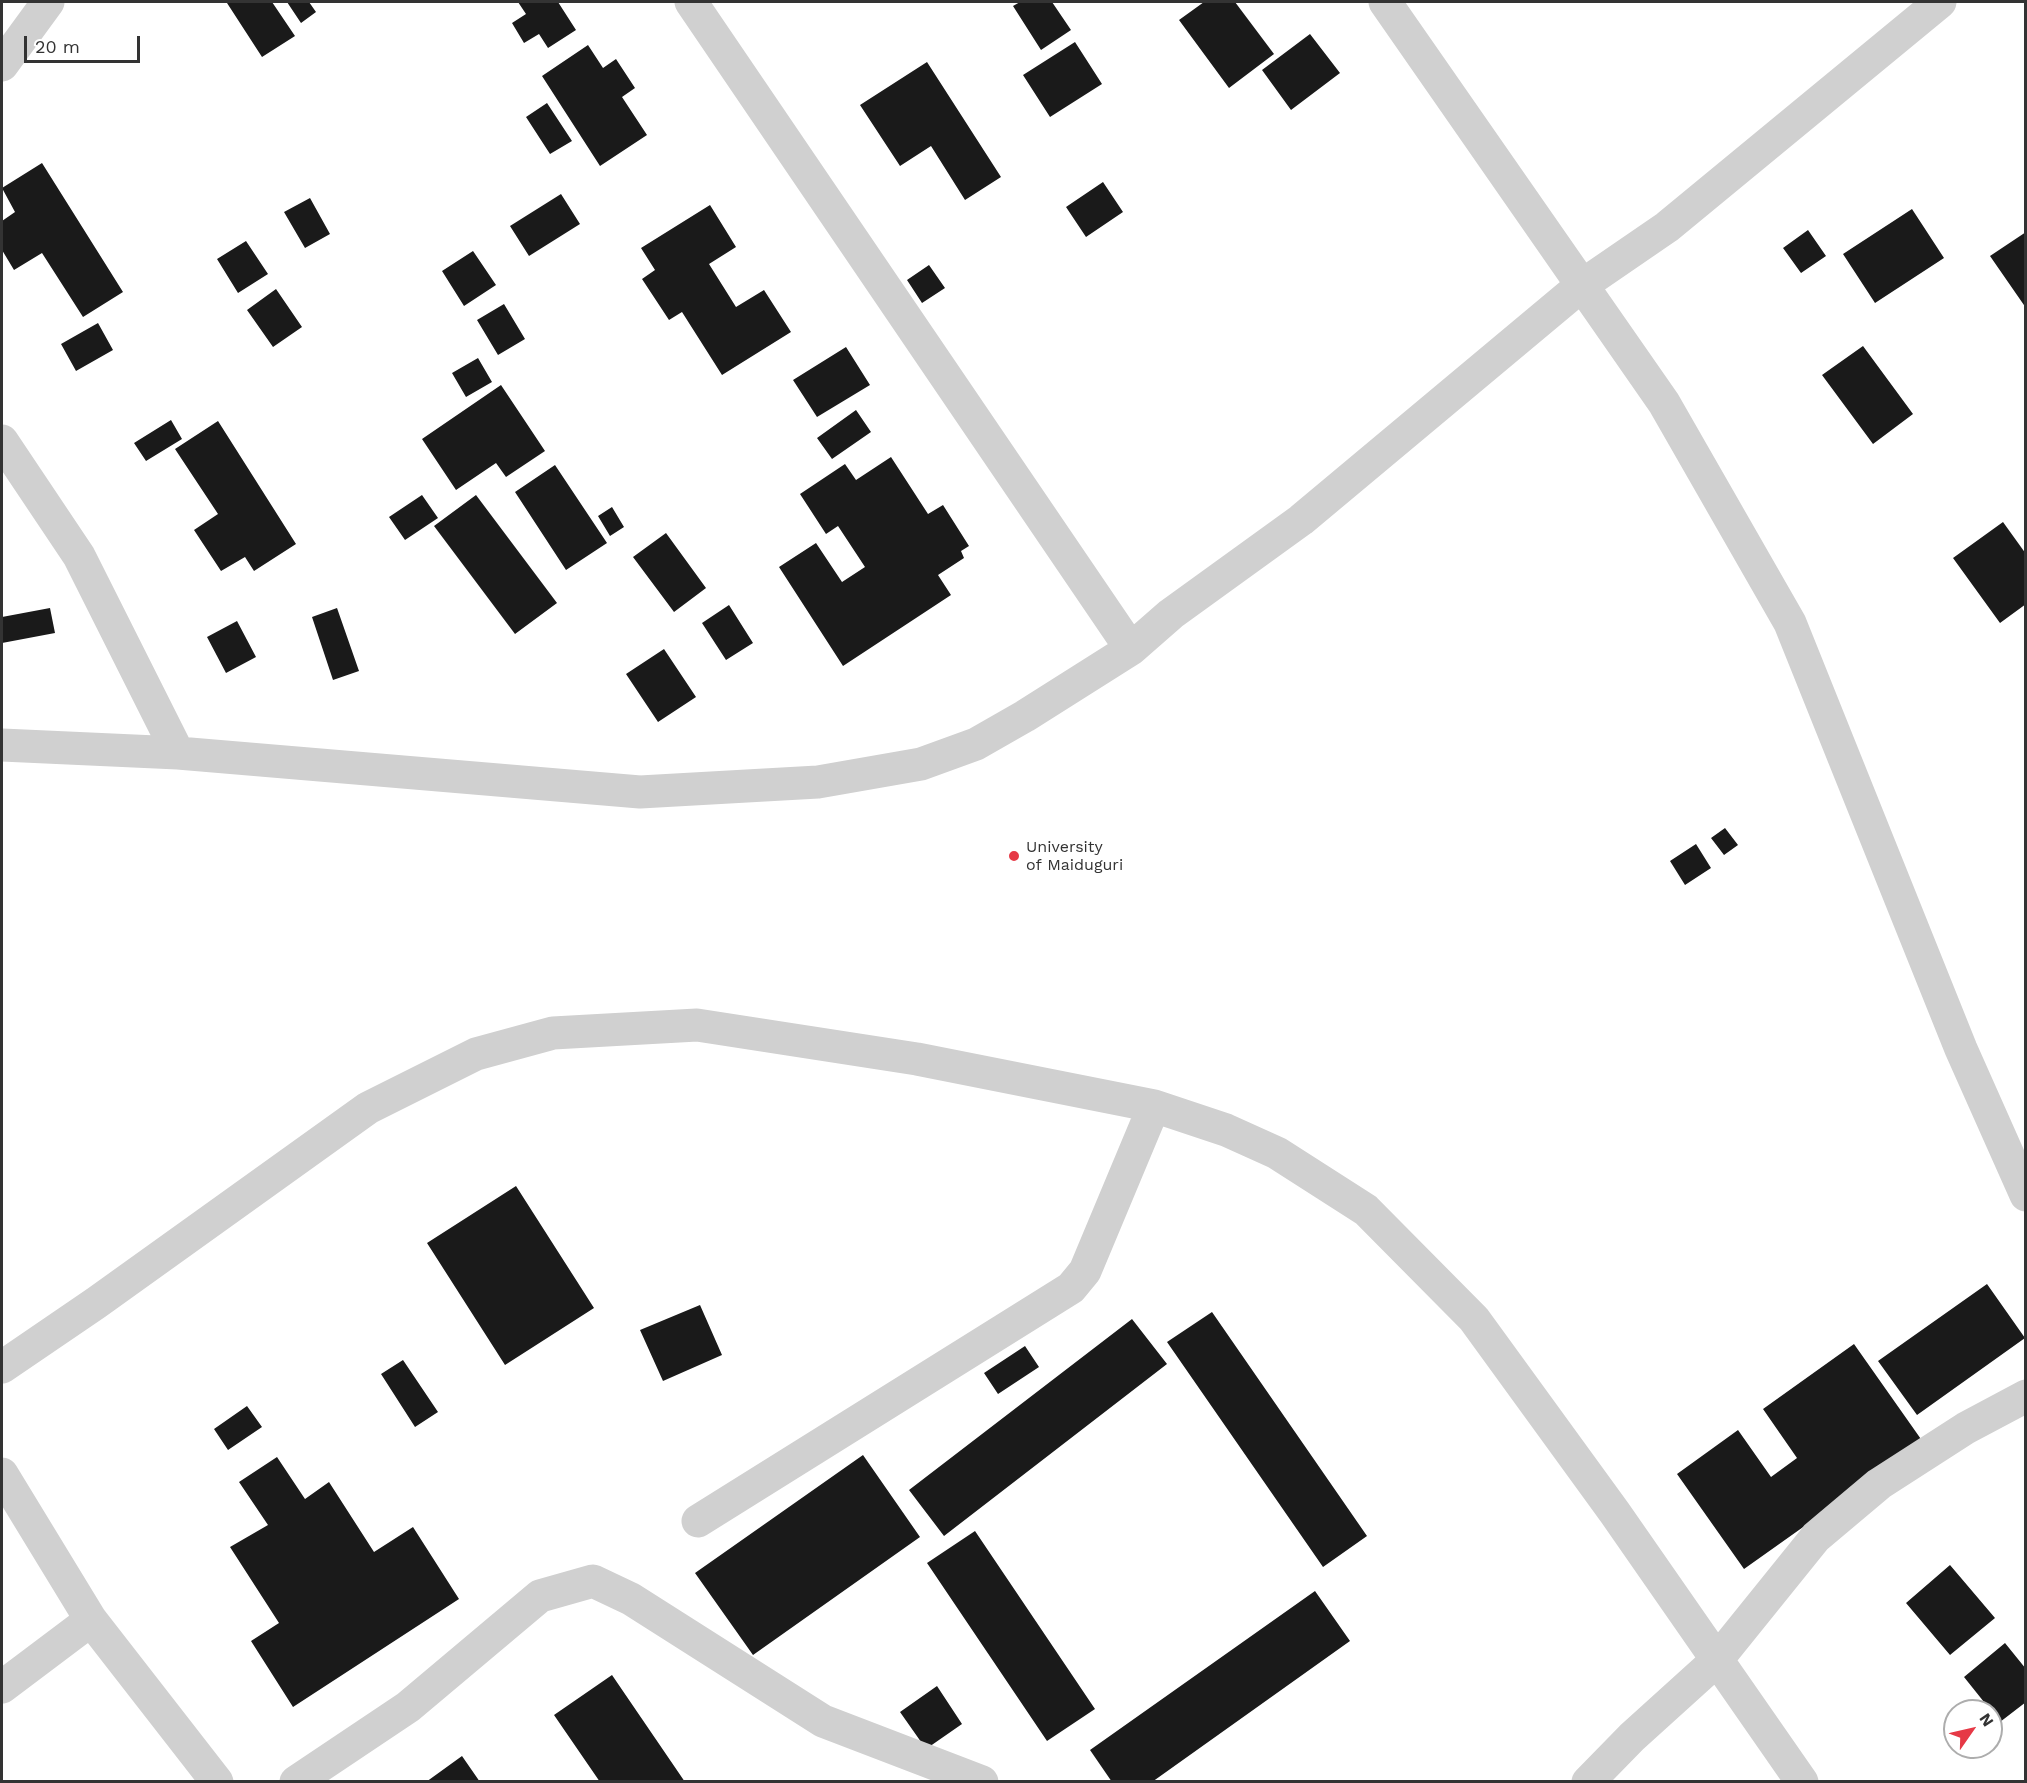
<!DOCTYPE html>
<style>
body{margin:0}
#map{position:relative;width:2027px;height:1783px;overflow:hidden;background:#fff;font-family:"Work Sans",sans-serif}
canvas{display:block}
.frame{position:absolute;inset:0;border:3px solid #333;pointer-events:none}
.north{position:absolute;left:1943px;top:1699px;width:60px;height:60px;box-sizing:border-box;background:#fff;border:2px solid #adadad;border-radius:50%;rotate:56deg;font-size:16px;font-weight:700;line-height:24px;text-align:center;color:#333}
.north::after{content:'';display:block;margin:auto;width:21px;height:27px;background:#e63946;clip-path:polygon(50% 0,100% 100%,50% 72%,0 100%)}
.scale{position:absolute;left:24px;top:36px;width:116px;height:27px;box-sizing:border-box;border:3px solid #333;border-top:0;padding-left:8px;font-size:18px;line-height:21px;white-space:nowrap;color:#333;-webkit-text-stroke:4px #fff;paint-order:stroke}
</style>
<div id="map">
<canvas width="2027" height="1783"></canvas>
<div class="frame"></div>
<div class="north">N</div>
<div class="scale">20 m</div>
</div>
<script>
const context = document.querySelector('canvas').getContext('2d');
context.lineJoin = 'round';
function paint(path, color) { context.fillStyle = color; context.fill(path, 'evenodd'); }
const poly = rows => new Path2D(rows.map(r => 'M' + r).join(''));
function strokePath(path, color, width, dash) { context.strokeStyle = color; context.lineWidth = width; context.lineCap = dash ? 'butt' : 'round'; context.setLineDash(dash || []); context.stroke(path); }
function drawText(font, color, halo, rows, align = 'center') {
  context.font = font + ' "Work Sans",sans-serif'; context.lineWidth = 6; context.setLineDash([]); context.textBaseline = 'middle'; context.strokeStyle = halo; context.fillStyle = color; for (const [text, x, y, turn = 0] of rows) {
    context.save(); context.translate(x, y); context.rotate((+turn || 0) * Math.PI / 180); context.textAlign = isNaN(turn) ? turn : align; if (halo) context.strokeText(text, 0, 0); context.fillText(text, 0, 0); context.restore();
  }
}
const building = poly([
 [230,2,272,2,295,36,262,57,227,3],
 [287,2,309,2,316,12,301,23],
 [518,2,558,2,576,30,548,48,539,34,524,43,512,23,526,14],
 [1020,2,1052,2,1071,30,1041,50,1013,6],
 [1204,2,1235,2,1274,54,1229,88,1179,20],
 [1310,34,1340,73,1291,110,1262,70],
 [1075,42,1102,84,1050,117,1023,75],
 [588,45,603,68,616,59,635,88,622,97,647,135,600,166,542,76],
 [927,62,1001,177,965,200,931,146,900,166,860,105],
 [547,103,572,141,550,154,526,117],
 [42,163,123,292,83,317,42,253,14,270,2,250,2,221,15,212,2,188],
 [1103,182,1123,212,1086,237,1066,207],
 [561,194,580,224,529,256,510,226],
 [310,198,330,234,305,248,284,212],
 [710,205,736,247,709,264,736,307,764,290,791,332,722,375,682,312,669,320,642,279,655,270,641,248],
 [1912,209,1944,258,1875,303,1843,254],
 [1808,230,1826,256,1801,273,1783,248],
 [2026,232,2026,308,1990,256],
 [246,241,268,274,238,293,217,259],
 [473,251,496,285,464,306,442,271],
 [929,265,945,288,922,303,907,280],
 [276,289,302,327,273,347,247,310],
 [504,304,525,339,498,355,477,320],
 [98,323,113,350,76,371,61,344],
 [1863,346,1913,414,1873,444,1822,375],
 [846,347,870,385,817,417,793,380],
 [478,358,492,382,466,397,452,373],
 [501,385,545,451,506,477,496,463,456,490,422,439],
 [856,410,871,432,832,459,817,438],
 [171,420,182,439,146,461,134,443],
 [218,421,296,544,254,571,245,557,221,571,194,530,218,514,175,449],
 [891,457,928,514,943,505,969,546,961,551,964,558,938,575,951,595,843,666,779,567,816,543,842,582,865,567,838,526,826,534,800,494,845,464,856,480],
 [555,465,607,543,566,570,515,492],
 [422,495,438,518,405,540,389,517],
 [476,495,557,603,515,634,434,526],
 [612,507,624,527,610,536,598,516],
 [2003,522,2026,554,2026,604,2000,623,1953,558],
 [666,533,706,588,674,612,633,557],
 [729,605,753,643,726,660,702,623],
 [50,608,55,633,2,643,2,617],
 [337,608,359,671,333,680,312,617],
 [237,621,256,657,226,673,207,637],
 [664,649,696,697,658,722,626,674],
 [1725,828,1738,845,1724,855,1711,838],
 [1696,844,1711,868,1685,885,1670,861],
 [516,1186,594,1308,505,1365,427,1243],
 [1987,1284,2025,1338,1917,1415,1878,1361],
 [700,1305,722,1355,663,1381,640,1330],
 [1212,1312,1367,1536,1323,1567,1167,1342],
 [1132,1319,1167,1364,944,1536,909,1490],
 [1854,1344,1923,1442,1744,1569,1677,1474,1738,1430,1771,1477,1797,1458,1763,1409],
 [1025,1346,1039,1367,998,1394,984,1373],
 [403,1360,438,1412,415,1427,381,1374],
 [247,1406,262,1427,228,1450,214,1429],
 [863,1455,920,1537,753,1655,695,1573],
 [277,1457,305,1499,329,1482,374,1552,413,1527,459,1599,293,1707,251,1641,279,1623,230,1547,268,1525,239,1482],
 [975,1531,1095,1709,1047,1741,927,1563],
 [1950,1565,1995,1618,1950,1655,1906,1603],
 [1315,1591,1350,1641,1152,1782,1112,1782,1090,1750],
 [2005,1643,2026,1669,2026,1702,2000,1722,1964,1677],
 [612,1675,685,1782,600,1782,554,1715],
 [937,1686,962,1724,926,1749,900,1712],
 [462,1756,480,1782,426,1782]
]);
const street = poly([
 [691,2,1131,649],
 [1385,2,1664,403,1790,623,1961,1049,2026,1195],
 [2,65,48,2],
 [2,441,79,556,178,753],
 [2,745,178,753,640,792,818,782,921,764,976,744,1025,716,1131,649,1171,614,1301,520,1581,286,1667,227,1940,2],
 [2,1367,96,1303,368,1108,476,1054,553,1033,697,1025,917,1059,1154,1106,1226,1130,1277,1153,1366,1210,1474,1319,1615,1513,1802,1782],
 [2,1474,91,1620,217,1782],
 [698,1521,1071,1288,1085,1271,1154,1106],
 [2,1687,91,1620],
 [296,1782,408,1707,540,1596,593,1581,631,1599,823,1721,982,1782],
 [1588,1782,1632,1737,1716,1661,1816,1537,1879,1484,1966,1428,2026,1396]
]);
const markers = [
 [1014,856,6,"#e63946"]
];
const poiNames = [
 ["University",1026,847],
 ["of Maiduguri",1026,865]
];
paint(building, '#1a1a1a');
strokePath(street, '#d0d0d0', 33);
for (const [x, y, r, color] of markers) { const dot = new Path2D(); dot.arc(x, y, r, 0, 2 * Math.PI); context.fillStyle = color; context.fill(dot); strokePath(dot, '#fff', 2); }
drawText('16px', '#333', '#fff', poiNames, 'left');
</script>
